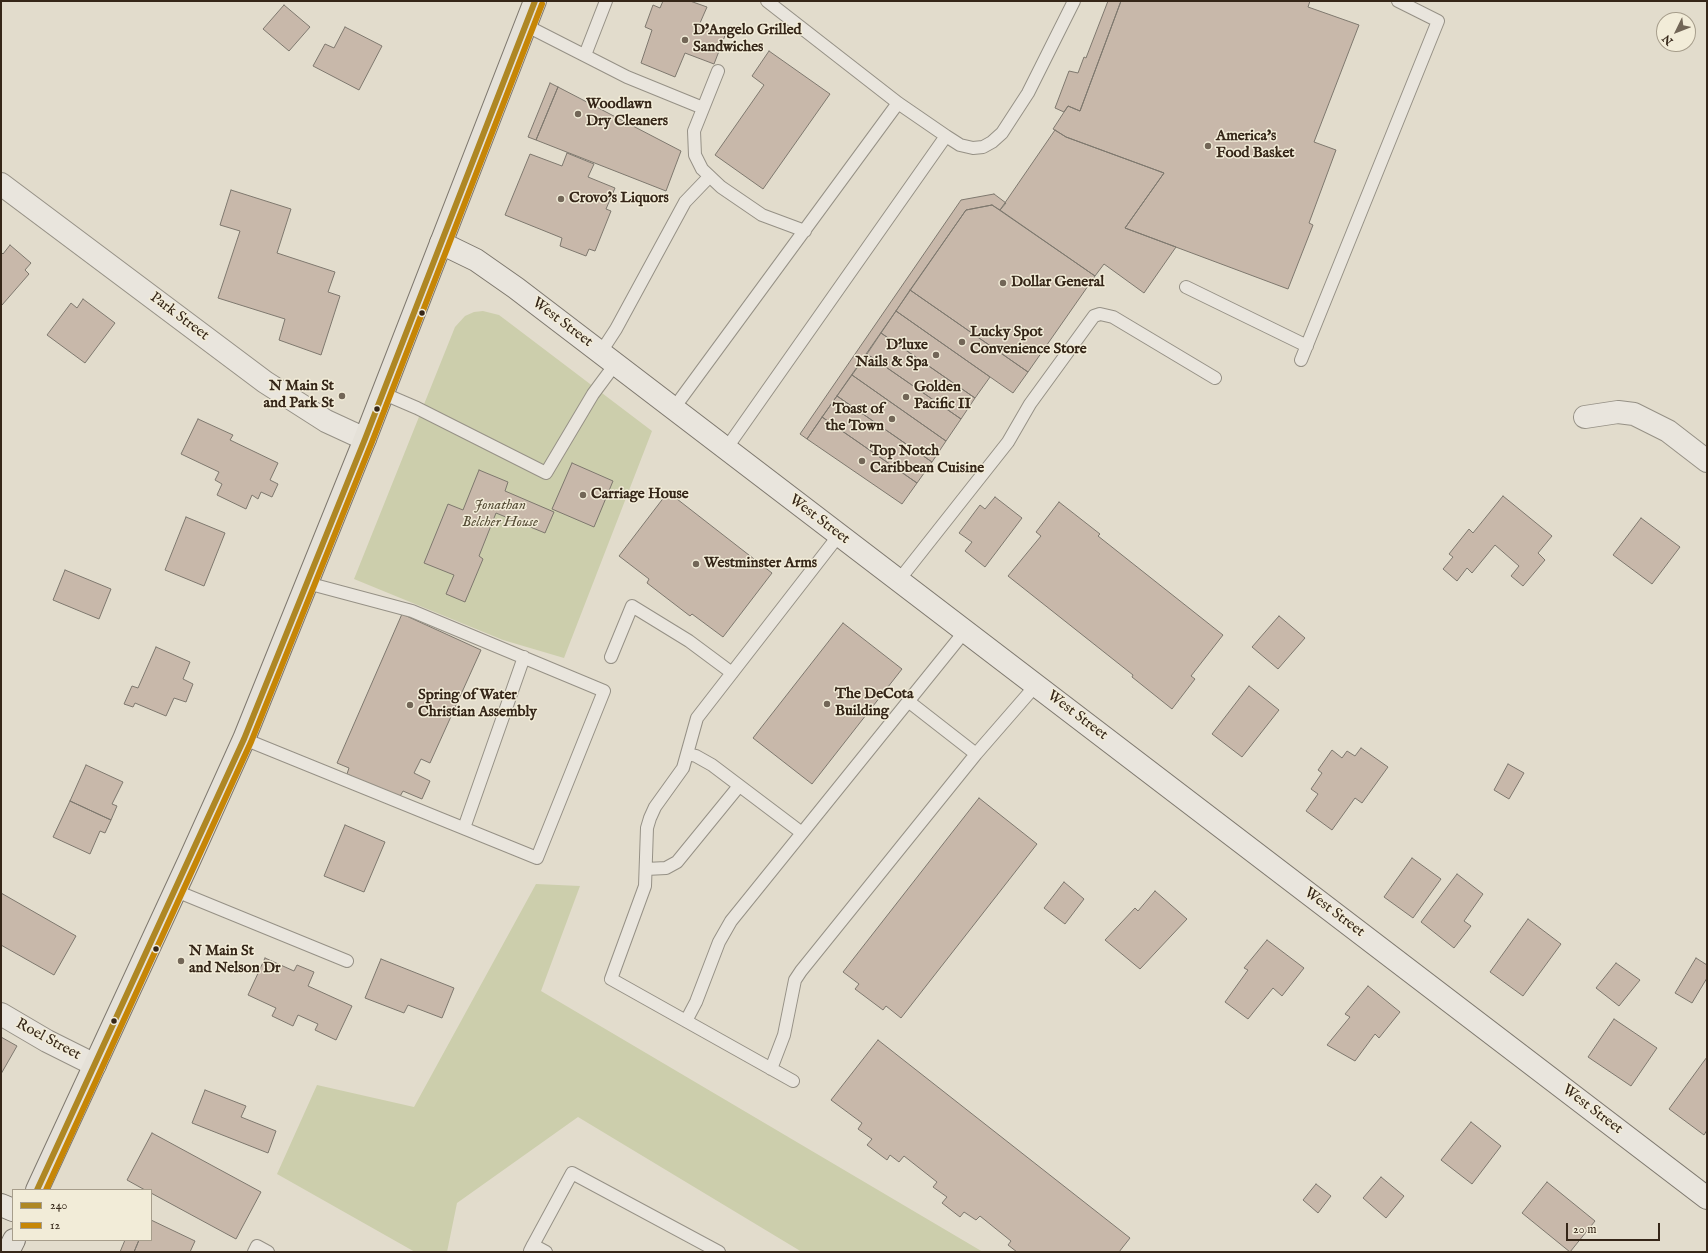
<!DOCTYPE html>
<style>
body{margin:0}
#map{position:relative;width:1708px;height:1253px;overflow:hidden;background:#e2dccc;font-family:"IM FELL English",serif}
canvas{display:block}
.frame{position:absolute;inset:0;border:2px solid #352618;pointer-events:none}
.legend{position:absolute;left:12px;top:1189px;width:140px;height:52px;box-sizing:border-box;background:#f2ecd8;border:1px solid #a69d8b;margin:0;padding:5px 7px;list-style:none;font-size:12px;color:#352618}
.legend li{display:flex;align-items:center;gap:8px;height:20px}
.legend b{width:20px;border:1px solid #a69d8b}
.north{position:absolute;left:1656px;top:12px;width:40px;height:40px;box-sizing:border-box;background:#f2ecd8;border:1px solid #a69d8b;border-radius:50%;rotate:227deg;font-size:11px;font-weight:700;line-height:16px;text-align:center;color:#352618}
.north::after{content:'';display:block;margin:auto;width:14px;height:18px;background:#726657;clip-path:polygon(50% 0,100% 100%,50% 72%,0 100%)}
.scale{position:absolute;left:1566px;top:1223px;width:94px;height:18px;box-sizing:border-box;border:2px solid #352618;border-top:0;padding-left:5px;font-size:12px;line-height:14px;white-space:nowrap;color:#352618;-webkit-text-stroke:3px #f2ecd8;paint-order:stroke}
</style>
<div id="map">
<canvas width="1708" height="1253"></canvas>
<div class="frame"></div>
<ul class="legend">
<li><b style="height:5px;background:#ae8724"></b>240</li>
<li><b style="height:5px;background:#c68606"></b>12</li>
</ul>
<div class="north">N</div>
<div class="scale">20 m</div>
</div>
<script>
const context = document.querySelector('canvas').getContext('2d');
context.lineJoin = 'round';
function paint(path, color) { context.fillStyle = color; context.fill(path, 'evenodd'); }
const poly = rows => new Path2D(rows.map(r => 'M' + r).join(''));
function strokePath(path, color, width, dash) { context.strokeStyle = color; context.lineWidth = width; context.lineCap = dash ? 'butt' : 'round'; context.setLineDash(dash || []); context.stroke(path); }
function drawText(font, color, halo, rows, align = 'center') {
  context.font = font + ' "IM FELL English",serif'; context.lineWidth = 3; context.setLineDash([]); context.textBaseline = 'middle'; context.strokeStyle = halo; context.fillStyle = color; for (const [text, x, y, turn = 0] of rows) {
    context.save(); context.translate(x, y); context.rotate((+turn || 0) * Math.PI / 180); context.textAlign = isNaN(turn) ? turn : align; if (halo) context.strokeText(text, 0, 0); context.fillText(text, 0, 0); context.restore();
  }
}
const green = poly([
 [483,311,499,315,507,321,652,431,564,658,503,640,354,579,455,327,465,316,474,312],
 [536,884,580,886,541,991,983,1252,802,1252,578,1117,457,1203,447,1252,415,1252,277,1174,317,1085,414,1107]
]);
const building = poly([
 [663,1,690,1,707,7,700,23,726,33,714,64,685,53,675,77,641,63,652,30,645,27,653,5,660,8,663,1],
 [1108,1,1121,1,1080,111,1068,106,1064,112,1055,108,1069,71,1078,73,1084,57,1086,58,1108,1],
 [1121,1,1310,1,1308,7,1359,25,1314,142,1336,150,1309,223,1313,225,1288,289,1125,228,1164,173,1066,137,1053,129,1068,106,1080,111,1121,1],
 [284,5,310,27,289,51,263,29,284,5],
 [345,27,382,46,359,90,313,66,325,44,334,48,345,27],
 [769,51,830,94,763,189,715,155,764,85,752,76,769,51],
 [550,83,558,87,536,140,528,137,550,83],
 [558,87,681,151,666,191,536,140,558,87],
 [1055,130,1066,137,1164,173,1125,228,1176,247,1144,293,1104,264,1095,276,1000,210,1055,130],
 [567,153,594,164,588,177,615,188,606,209,611,211,595,251,589,249,586,256,560,246,562,238,505,215,530,154,562,166,567,153],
 [231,190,291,209,277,253,335,272,328,292,340,296,321,355,279,340,285,319,218,298,240,231,220,225,231,190],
 [994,194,1006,203,1000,210,992,205,966,210,807,439,800,434,961,200,994,194],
 [992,205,1095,276,1028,372,910,290,966,210,992,205],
 [10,245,31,263,25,270,29,274,2,305,1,304,1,252,3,254,10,245],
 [910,290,1028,372,1013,393,896,311,910,290],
 [83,299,115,323,85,363,47,335,71,303,77,308,83,299],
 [896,311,990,377,975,398,881,333,896,311],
 [881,333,975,398,961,419,867,354,881,333],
 [867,354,961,419,946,441,852,375,867,354],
 [852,375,946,441,932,462,837,396,852,375],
 [837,396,932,462,917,483,822,417,837,396],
 [822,417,917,483,902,504,807,439,822,417],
 [198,419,233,435,230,440,278,463,270,480,278,484,272,497,261,492,258,499,252,495,246,509,217,495,222,484,215,480,219,472,181,454,198,419],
 [572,463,613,481,594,527,552,509,572,463],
 [479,470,508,482,505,491,554,512,545,533,496,513,479,556,483,559,465,602,446,594,454,575,424,563,448,504,463,510,479,470],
 [668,492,772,573,723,637,692,614,690,616,647,583,649,579,619,556,668,492],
 [1503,496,1552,536,1538,553,1545,560,1523,586,1511,576,1519,566,1495,545,1472,573,1467,568,1457,581,1443,569,1453,557,1449,554,1469,529,1473,533,1503,496],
 [995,497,1022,518,985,567,965,551,972,542,959,533,980,505,985,509,995,497],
 [1059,502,1100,534,1098,536,1223,635,1191,676,1195,679,1172,709,1132,677,1133,675,1008,576,1041,536,1036,532,1059,502],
 [186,517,225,533,204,586,165,570,186,517],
 [1641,518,1680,547,1652,584,1613,555,1641,518],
 [65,570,111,589,99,619,53,600,65,570],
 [402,614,481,650,430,763,421,759,414,773,430,781,422,799,403,791,399,798,347,774,349,768,337,763,402,614],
 [1279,616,1305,638,1278,669,1252,647,1279,616],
 [843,623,902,669,812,784,753,738,843,623],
 [156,647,190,662,183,679,193,684,186,702,174,698,166,716,135,703,133,707,124,704,132,686,138,688,156,647],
 [1249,686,1279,710,1242,757,1212,734,1249,686],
 [1361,748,1388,767,1362,803,1355,798,1332,830,1306,811,1318,794,1311,789,1322,773,1318,770,1332,750,1342,758,1347,751,1355,756,1361,748],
 [1508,764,1524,773,1509,799,1494,790,1508,764],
 [86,765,123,782,112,804,117,806,111,820,70,801,86,765],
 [979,798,1037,844,901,1018,886,1006,883,1010,855,989,859,984,843,972,979,798],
 [70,801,111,820,105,833,100,831,90,854,53,837,70,801],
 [345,825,385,842,364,892,324,876,345,825],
 [1412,858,1441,879,1413,918,1384,897,1412,858],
 [1457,874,1483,894,1464,921,1471,926,1454,948,1421,922,1457,874],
 [1064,882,1084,899,1065,924,1044,908,1064,882],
 [1155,891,1187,919,1140,969,1105,940,1135,908,1138,911,1155,891],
 [1,893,76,936,54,975,1,945,1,893],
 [1528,919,1561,944,1523,996,1490,972,1528,919],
 [1267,940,1304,968,1282,996,1273,988,1248,1019,1225,1002,1248,970,1244,968,1267,940],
 [265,958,294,971,297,965,314,972,308,986,352,1006,336,1040,315,1030,318,1024,298,1015,293,1026,272,1016,276,1008,248,995,265,958],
 [1696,958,1707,965,1707,978,1692,1003,1675,993,1696,958],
 [381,959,454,988,442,1018,408,1005,404,1013,365,998,381,959],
 [1616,963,1640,980,1619,1006,1596,988,1616,963],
 [1368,986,1400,1012,1379,1038,1375,1034,1355,1061,1327,1045,1350,1017,1345,1014,1368,986],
 [1614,1019,1657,1048,1631,1086,1588,1057,1614,1019],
 [1,1037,17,1046,1,1074,1,1037],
 [878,1040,1130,1238,1119,1252,1017,1252,1008,1245,1011,1241,980,1216,976,1220,964,1212,960,1217,942,1203,947,1197,933,1187,937,1182,904,1156,899,1162,890,1155,887,1160,867,1145,872,1139,858,1129,862,1123,831,1100,878,1040],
 [1707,1057,1707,1130,1704,1135,1669,1109,1707,1057],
 [205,1090,246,1106,241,1117,276,1131,268,1153,192,1123,205,1090],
 [1471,1122,1501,1146,1472,1184,1441,1160,1471,1122],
 [152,1133,261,1192,236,1239,151,1193,151,1190,145,1190,127,1180,152,1133],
 [1381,1177,1404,1196,1386,1218,1363,1198,1381,1177],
 [1547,1182,1595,1221,1570,1252,1522,1213,1547,1182],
 [1316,1184,1331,1196,1318,1213,1303,1200,1316,1184],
 [151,1220,195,1241,190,1252,134,1252,139,1240,151,1240,151,1220],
 [125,1240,139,1240,134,1252,120,1252,125,1240]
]);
const lane = poly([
 [767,1,898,103,946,136,960,145,973,148,983,147,992,142,1002,133,1028,93,1074,1],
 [525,25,627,77,703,108],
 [585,55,606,1],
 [718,71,694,131,695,155,702,169,721,187,762,215,805,231],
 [1186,287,1307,346],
 [601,352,616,329,685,202,709,177],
 [1301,360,1438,21,1398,1],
 [382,393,417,408,546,473,593,394,616,363],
 [674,408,898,103],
 [726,449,946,136],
 [899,580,1008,442,1030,404,1094,316,1100,314,1113,317,1215,378],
 [611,657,632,606,689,641,732,673],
 [908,701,976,754],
 [244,739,537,858,604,691,412,611,307,583],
 [688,754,696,756,712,765,802,833],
 [464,828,524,657],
 [646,869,666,868,677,862,739,786],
 [176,891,347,961],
 [686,1021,696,1002,719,942,731,921,965,631],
 [771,1069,784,1035,795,980,801,971,976,754,1036,685],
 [793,1081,611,979,645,886,647,828,650,818,655,807,683,768,697,718,839,535],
 [533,1245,572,1173,719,1252],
 [530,1251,533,1245,546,1252],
 [254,1252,257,1246,268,1252]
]);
const street = poly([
 [1,184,265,382,326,421,365,439],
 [1585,417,1618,412,1634,414,1668,431,1707,461],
 [1,1014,47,1041,95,1065]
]);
const secondary = poly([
 [441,243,476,260,516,288,1707,1198],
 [1,1205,13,1210]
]);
const primary = poly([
 [37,1190,189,861,244,739,365,439,535,1],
 [8,1252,14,1240]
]);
const bus1 = poly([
 [37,1190,244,739,365,439,535,1]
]);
const bus2 = poly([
 [46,1190,251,742,372,442,542,4]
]);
const markers = [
 [685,40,4,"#726657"],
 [578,114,4,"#726657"],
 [1208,146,4,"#726657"],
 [561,199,4,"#726657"],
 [1003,283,4,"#726657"],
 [422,313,3.5,"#352618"],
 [962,342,4,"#726657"],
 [936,355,4,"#726657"],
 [342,396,4,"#726657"],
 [906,397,4,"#726657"],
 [377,409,3.5,"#352618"],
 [892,419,4,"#726657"],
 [862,461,4,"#726657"],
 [583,495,4,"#726657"],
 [696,564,4,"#726657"],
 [827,704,4,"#726657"],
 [410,705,4,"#726657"],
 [156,949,3.5,"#352618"],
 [181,961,4,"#726657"],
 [114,1021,3.5,"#352618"]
];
const poiNames = [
 ["D'Angelo Grilled",693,31],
 ["Sandwiches",693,48],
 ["Woodlawn",586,105],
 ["Dry Cleaners",586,122],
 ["America's",1216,137],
 ["Food Basket",1216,154],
 ["Crovo's Liquors",569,199],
 ["Dollar General",1011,283],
 ["Lucky Spot",970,333],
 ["Convenience Store",970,350],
 ["D'luxe",928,346,"right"],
 ["Nails & Spa",928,363,"right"],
 ["N Main St",334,387,"right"],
 ["and Park St",334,404,"right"],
 ["Golden",914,388],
 ["Pacific II",914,405],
 ["Toast of",884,410,"right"],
 ["the Town",884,427,"right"],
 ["Top Notch",870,452],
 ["Caribbean Cuisine",870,469],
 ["Carriage House",591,495],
 ["Westminster Arms",704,564],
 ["The DeCota",835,695],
 ["Building",835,712],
 ["Spring of Water",418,696],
 ["Christian Assembly",418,713],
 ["N Main St",189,952],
 ["and Nelson Dr",189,969]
];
const streetNames = [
 ["Park Street",179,317,37],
 ["West Street",562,323,37],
 ["West Street",819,520,37],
 ["West Street",1077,716,37],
 ["West Street",1334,913,37],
 ["Roel Street",48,1040,28],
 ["West Street",1592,1110,37]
];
const parkNames = [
 ["Jonathan",500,506],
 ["Belcher House",500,523]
];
paint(green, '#ccceac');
paint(building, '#c8b8aa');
strokePath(building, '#7e786e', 1);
strokePath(lane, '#969186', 14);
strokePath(street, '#969186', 24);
strokePath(secondary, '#7e786e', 24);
strokePath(primary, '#7e786e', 24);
strokePath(lane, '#e9e5dd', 12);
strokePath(street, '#e9e5dd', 22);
strokePath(secondary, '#e9e5dd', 22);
strokePath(primary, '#e5e1d8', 22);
strokePath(bus1, '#ae8724', 6);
strokePath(bus2, '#c68606', 6);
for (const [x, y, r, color] of markers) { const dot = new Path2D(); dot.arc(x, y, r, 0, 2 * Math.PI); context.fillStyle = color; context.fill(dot); strokePath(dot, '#f2ecd8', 1.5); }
drawText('bold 15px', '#352618', '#f2ecd8', poiNames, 'left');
drawText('15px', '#352618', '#f2ecd8', streetNames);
drawText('italic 15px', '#564d36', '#f2ecd8', parkNames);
</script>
